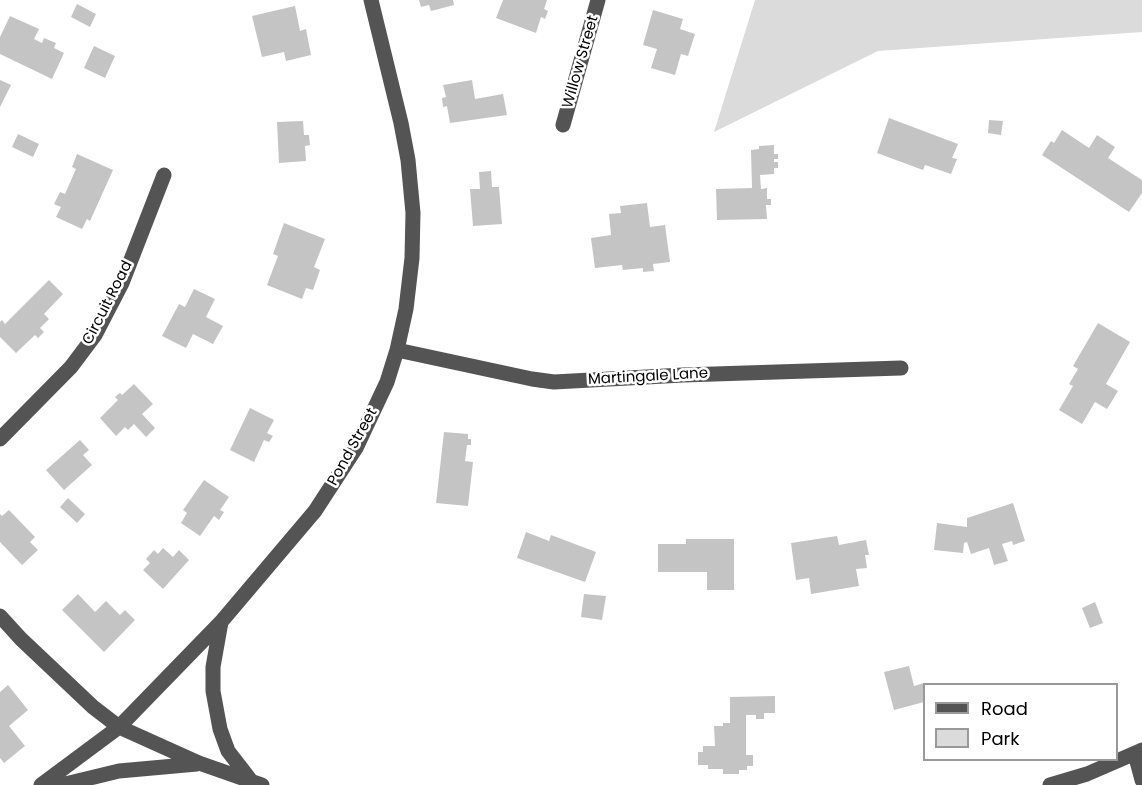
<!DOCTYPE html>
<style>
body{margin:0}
#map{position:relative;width:1142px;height:785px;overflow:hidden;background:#fff;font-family:Poppins,sans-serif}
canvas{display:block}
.legend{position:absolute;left:923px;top:683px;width:195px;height:78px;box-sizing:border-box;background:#fff;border:2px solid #999;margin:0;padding:8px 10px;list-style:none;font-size:18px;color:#000}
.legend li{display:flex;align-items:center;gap:12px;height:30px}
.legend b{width:30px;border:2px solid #999}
</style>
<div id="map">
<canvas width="1142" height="785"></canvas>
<ul class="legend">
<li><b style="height:8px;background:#545454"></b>Road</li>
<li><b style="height:16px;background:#dbdbdb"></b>Park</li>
</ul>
</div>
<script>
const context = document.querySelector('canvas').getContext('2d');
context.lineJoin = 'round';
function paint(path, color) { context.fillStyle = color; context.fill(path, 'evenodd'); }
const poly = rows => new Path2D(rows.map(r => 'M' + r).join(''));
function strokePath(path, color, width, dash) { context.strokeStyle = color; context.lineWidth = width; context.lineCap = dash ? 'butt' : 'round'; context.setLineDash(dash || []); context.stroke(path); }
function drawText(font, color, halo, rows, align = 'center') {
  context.font = font + ' Poppins,sans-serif'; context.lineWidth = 5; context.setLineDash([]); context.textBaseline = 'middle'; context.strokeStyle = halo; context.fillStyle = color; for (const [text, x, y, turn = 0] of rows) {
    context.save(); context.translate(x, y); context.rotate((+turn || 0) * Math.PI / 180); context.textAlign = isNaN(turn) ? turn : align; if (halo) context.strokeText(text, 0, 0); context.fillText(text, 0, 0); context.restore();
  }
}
const green = poly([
 [755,0,1142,0,1142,32,878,51,714,132]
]);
const building = poly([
 [419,0,453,0,454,5,431,11,429,5,421,7],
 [503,0,547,0,544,9,548,11,545,19,541,17,536,33,496,18],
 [77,4,96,14,90,27,71,17],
 [295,6,300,31,306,29,311,55,286,61,284,52,262,57,252,16],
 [653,10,683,19,680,29,695,34,688,56,681,54,675,75,651,68,657,49,643,45],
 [10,16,39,29,34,39,42,43,44,38,56,43,54,48,64,53,52,79,0,54,0,37],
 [94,46,115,56,105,78,84,68],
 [0,80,11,85,0,107],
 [472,80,475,99,503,94,507,115,450,123,447,106,443,107,442,98,446,97,443,85],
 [889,118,958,144,952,158,957,159,951,174,925,165,923,170,877,153],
 [989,120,1003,121,1001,135,988,133],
 [303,121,304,135,309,135,310,145,305,146,306,161,279,163,277,122],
 [1062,130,1089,148,1097,135,1115,147,1108,158,1142,180,1142,193,1129,212,1042,155,1051,141,1054,143],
 [18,134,39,144,33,157,12,147],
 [774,145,774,154,778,154,778,159,774,159,774,162,778,162,778,168,774,168,774,174,760,175,761,189,767,188,767,199,771,199,771,205,766,205,767,219,717,220,716,189,752,188,751,150,759,149,759,146],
 [77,154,113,170,90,221,87,219,82,229,56,217,61,207,54,204,60,192,65,194,76,169,72,167],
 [491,171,492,187,499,187,502,224,473,226,470,189,480,189,479,172],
 [647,203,650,227,665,225,670,262,653,264,654,271,643,272,643,268,623,270,622,265,595,268,591,238,611,235,609,214,621,213,620,206],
 [284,223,325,239,314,267,320,270,313,290,306,288,302,299,267,285,278,256,273,254],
 [49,280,63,294,44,314,49,319,40,328,44,332,38,338,35,335,16,353,0,337,0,322,2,320,5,324],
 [194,289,215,299,206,317,223,326,213,344,193,334,186,348,162,336,179,304,185,307],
 [1098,323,1130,342,1106,384,1118,391,1107,409,1095,402,1082,424,1059,410,1073,386,1069,384,1078,369,1073,366],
 [134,384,153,404,142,414,155,428,146,437,134,424,128,430,125,427,116,436,100,418,118,400,115,397,120,393,122,395],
 [250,408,274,420,267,433,273,436,269,442,264,440,254,462,230,450],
 [444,432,468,434,468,439,471,439,471,445,467,445,465,461,473,462,468,506,436,503],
 [80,440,89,450,83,455,92,465,64,490,46,470],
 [204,480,229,497,220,510,224,512,219,520,214,516,200,536,181,523,187,513,183,510],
 [68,498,85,514,77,523,60,507],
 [1013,503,1025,541,1013,545,1012,541,1002,544,1008,561,994,565,989,548,971,554,967,542,964,543,963,553,934,550,937,523,967,527,967,518],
 [9,510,35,537,30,542,38,550,22,565,0,542,0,514,2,516],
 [526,532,549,541,551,535,596,552,585,582,517,558],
 [837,536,839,545,866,540,869,555,865,555,867,568,856,569,859,586,811,594,809,578,796,580,791,543],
 [686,539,734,539,734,590,707,590,707,572,658,572,658,544,686,544],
 [163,548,173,557,179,550,189,560,163,589,143,570,150,563,146,559,154,550,158,554],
 [78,594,95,612,106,601,120,615,125,610,135,620,104,652,62,610],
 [584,594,606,596,602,620,581,617],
 [1095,602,1103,623,1090,628,1082,608],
 [909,666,914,686,924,683,924,702,894,710,884,672],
 [8,685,28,710,9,726,25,746,4,763,0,758,0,692],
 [775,696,775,713,764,713,764,719,756,719,756,715,746,715,746,755,753,755,753,766,747,766,747,770,739,770,739,774,723,774,723,769,708,769,708,765,698,765,698,752,703,752,703,746,715,746,714,726,723,726,723,723,730,723,730,697]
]);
const minor = poly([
 [563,125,598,0],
 [397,350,532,379,554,382,683,375,901,368],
 [0,439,71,367,95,335,122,283,164,175],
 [0,616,21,639,93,707,119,727,199,763,262,785],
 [221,622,213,667,213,691,220,729,228,751,252,782],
 [1135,754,1142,780],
 [41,785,119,727,221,622,315,511,356,448,387,382,397,350,406,309,412,258,413,213,408,160,401,123,371,0],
 [61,785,119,771,197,764],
 [1050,785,1087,774,1142,750]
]);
const streetNames = [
 ["Willow Street",581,62,-74],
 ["Circuit Road",108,303,-63],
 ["Martingale Lane",648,377,-3],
 ["Pond Street",353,447,-61]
];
paint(green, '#dbdbdb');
paint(building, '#c4c4c4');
strokePath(minor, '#545454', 15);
drawText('15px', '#000', '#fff', streetNames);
</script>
